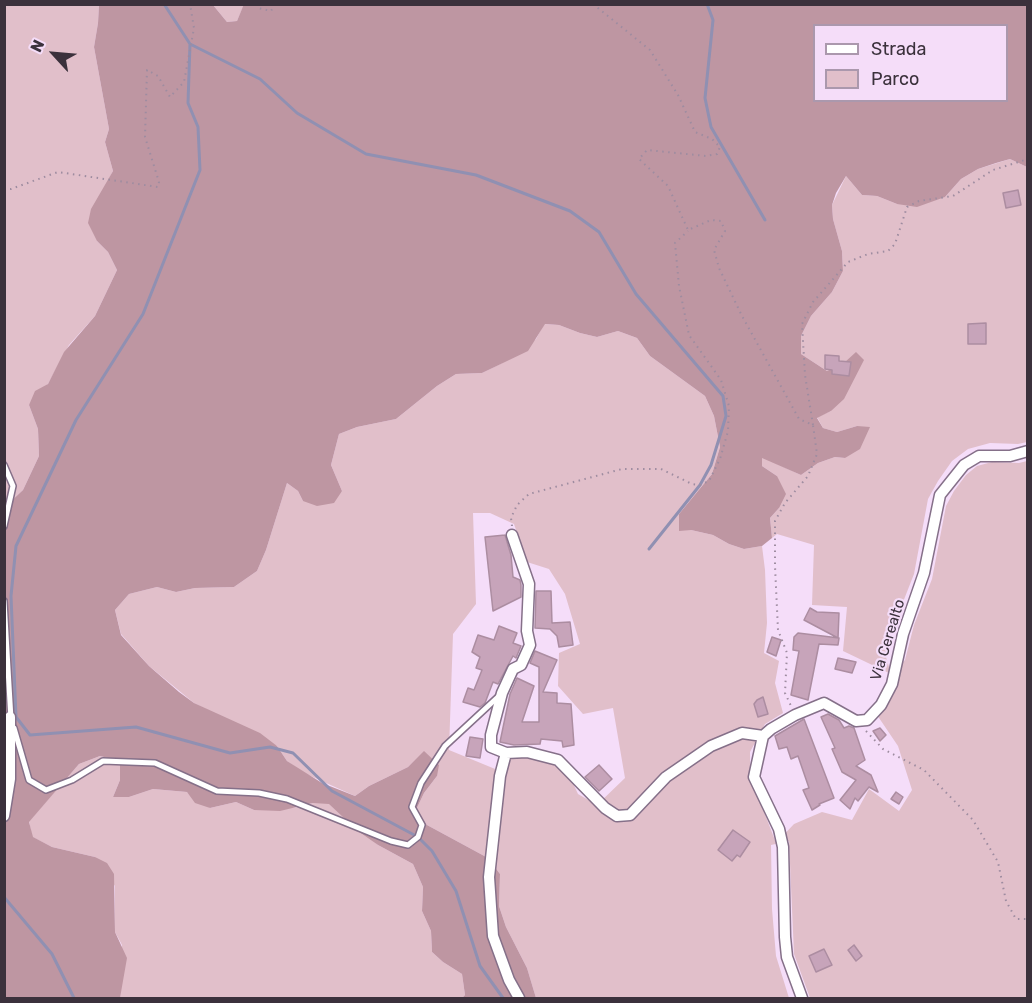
<!DOCTYPE html>
<style>
body{margin:0}
#map{position:relative;width:1032px;height:1003px;overflow:hidden;background:#f5ddf9;font-family:Rubik,sans-serif}
canvas{display:block}
.frame{position:absolute;inset:0;border:6px solid #3b313c;pointer-events:none}
.legend{position:absolute;left:813px;top:24px;width:195px;height:78px;box-sizing:border-box;background:#f5ddf9;border:2px solid #ab98ad;margin:0;padding:8px 10px;list-style:none;font-size:18px;color:#3b313c}
.legend li{display:flex;align-items:center;gap:12px;height:30px}
.legend b{width:30px;border:2px solid #ab98ad}
.north{position:absolute;left:24px;top:24px;width:60px;height:60px;-webkit-text-stroke:4px #f5ddf9;paint-order:stroke;rotate:296deg;font-size:16px;font-weight:700;line-height:24px;text-align:center;color:#3b313c}
.north::after{content:'';display:block;margin:auto;width:21px;height:27px;background:#3b313c;clip-path:polygon(50% 0,100% 100%,50% 72%,0 100%)}
</style>
<div id="map">
<canvas width="1032" height="1003"></canvas>
<div class="frame"></div>
<ul class="legend">
<li><b style="height:8px;background:#fff"></b>Strada</li>
<li><b style="height:16px;background:#e1bfca"></b>Parco</li>
</ul>
<div class="north">N</div>
</div>
<script>
const context = document.querySelector('canvas').getContext('2d');
context.lineJoin = 'round';
function paint(path, color) { context.fillStyle = color; context.fill(path, 'evenodd'); }
const poly = rows => new Path2D(rows.map(r => 'M' + r).join(''));
function strokePath(path, color, width, dash) { context.strokeStyle = color; context.lineWidth = width; context.lineCap = dash ? 'butt' : 'round'; context.setLineDash(dash || []); context.stroke(path); }
function drawText(font, color, halo, rows, align = 'center') {
  context.font = font + ' Rubik,sans-serif'; context.lineWidth = 4.5; context.setLineDash([]); context.textBaseline = 'middle'; context.strokeStyle = halo; context.fillStyle = color; for (const [text, x, y, turn = 0] of rows) {
    context.save(); context.translate(x, y); context.rotate((+turn || 0) * Math.PI / 180); context.textAlign = isNaN(turn) ? turn : align; if (halo) context.strokeText(text, 0, 0); context.fillText(text, 0, 0); context.restore();
  }
}
const green = poly([
 [5,5,99,5,98,23,94,47,109,129,105,142,113,171,105,187,97,241,108,252,117,270,95,316,69,345,48,384,29,405,38,429,39,456,23,490,5,508],
 [213,5,244,5,237,21,227,22],
 [1010,159,1027,167,1027,442,1018,444,990,443,968,449,952,461,938,481,928,499,914,574,896,620,886,657,891,674,905,660,914,625,932,579,946,506,954,491,966,475,977,466,992,462,1019,463,1027,461,1027,998,810,998,794,954,789,841,771,845,772,909,776,956,789,998,536,998,527,968,506,927,499,906,500,874,488,858,427,825,416,810,424,793,437,776,433,760,424,752,408,767,369,786,355,796,304,773,287,761,277,746,194,703,149,666,121,634,115,610,129,594,157,587,176,592,195,588,234,587,257,571,266,550,287,483,298,491,303,501,342,491,331,465,339,434,357,427,396,419,437,386,456,374,482,373,502,363,536,339,544,324,559,325,580,333,597,337,618,331,637,338,650,356,705,396,714,416,720,447,712,474,679,514,691,530,713,535,729,544,744,549,762,546,765,570,767,623,764,653,779,661,775,683,783,713,765,724,750,752,750,775,776,843,794,824,822,812,852,820,869,789,899,811,912,790,898,746,875,712,891,674,843,651,847,607,812,605,814,545,777,534,772,538,770,518,779,508,777,476,762,466,762,457,801,475,818,463,835,457,845,458,857,426,837,432,823,428,817,417,831,411,844,363,827,371,801,354,801,336,811,316,832,292,843,271,842,251,833,219,832,205,846,176,862,195,877,196,897,204,945,197,961,179,978,169],
 [473,513,490,513,514,524,527,562,549,569,565,594,580,644,559,653,558,686,583,714,613,708,625,778,597,805,578,794,560,755,503,752,500,771,449,750,453,634,476,604],
 [100,756,120,761,120,780,113,797,129,797,153,789,187,792,210,808,236,802,254,810,300,807,313,803,329,803,378,845,413,864,423,887,422,911,431,931,432,952,443,962,462,974,465,995,462,998,120,998,122,945,115,932,115,886,95,857,52,847,32,837,29,821,79,764]
]);
const forest = poly([
 [244,4,1027,5,1027,167,1010,159,996,163,978,169,961,179,945,197,917,207,897,204,877,196,862,195,846,176,836,193,832,205,833,219,842,251,843,271,832,292,811,316,801,336,801,354,827,371,844,363,856,352,864,360,844,399,831,411,817,418,823,428,837,432,857,426,870,427,860,449,845,458,835,457,818,463,801,475,762,458,762,466,777,476,786,494,779,508,770,518,772,538,762,546,744,549,729,544,713,535,691,530,679,531,679,514,712,474,720,447,714,416,705,396,650,356,637,338,618,331,597,337,580,333,559,325,545,324,528,351,482,373,456,374,437,386,396,419,357,427,339,434,331,465,342,491,334,503,317,506,303,501,298,491,287,483,266,550,257,571,234,587,195,588,176,592,157,587,129,594,115,610,121,635,149,666,179,692,194,703,260,733,277,746,287,761,322,783,355,796,369,786,408,767,424,751,439,765,437,776,424,793,416,810,427,825,488,858,500,874,499,906,506,927,527,968,536,998,462,998,465,995,462,974,443,962,432,952,431,931,422,911,423,887,413,864,378,845,358,831,329,804,313,803,280,811,254,810,236,802,210,808,195,803,187,792,153,789,129,797,113,797,120,780,120,761,100,756,79,764,29,822,33,837,52,847,95,857,107,863,114,874,115,932,127,958,120,998,5,998,4,508,23,490,39,456,38,429,29,405,35,391,48,384,64,352,95,316,117,270,108,252,97,241,88,223,91,209,113,171,105,142,109,129,94,47,98,23,99,5,213,5,227,22,237,21],
 [814,26,1006,26,1006,100,814,100]
]);
const stream = poly([
 [164,4,190,44,260,79,297,113,366,154,476,175,570,211,599,232,636,294,723,396,726,416,711,465,700,485,649,549],
 [707,4,713,20,705,98,711,127,765,220],
 [190,44,188,103,198,127,200,170,143,314,76,420,16,546,11,596,16,717,30,735,136,727,230,753,270,747,293,753,332,791,418,837,432,851,456,891,480,966,503,998],
 [4,897,52,954,74,998]
]);
const building = poly([
 [1018,190,1021,205,1006,208,1003,193,1018,190],
 [986,323,986,344,968,344,968,324,986,323],
 [825,355,839,356,839,361,851,362,849,376,832,374,832,370,825,369,825,355],
 [505,535,511,555,513,577,520,580,521,585,521,597,493,611,485,537,505,535],
 [536,591,551,591,552,623,570,622,573,645,559,647,557,636,550,629,535,628,536,591],
 [810,608,817,612,839,613,838,638,804,620,810,608],
 [499,626,517,633,513,643,521,646,516,658,513,656,498,684,493,682,485,703,480,707,463,702,468,688,474,690,482,670,476,668,480,657,472,652,478,635,494,640,499,626],
 [798,633,839,638,838,645,819,644,808,700,791,695,799,651,793,650,794,637,798,633],
 [772,637,781,640,776,656,767,652,772,637],
 [535,651,557,660,543,692,557,693,557,703,571,704,574,745,563,747,562,741,541,739,540,744,514,745,500,742,510,694,517,678,534,686,522,722,539,722,539,667,530,663,535,651],
 [838,658,856,662,852,673,835,669,838,658],
 [763,697,768,714,758,717,754,704,757,700,763,697],
 [828,714,839,720,844,728,849,726,854,728,865,760,856,766,871,775,878,792,869,787,858,801,855,798,850,809,840,800,856,780,842,772,832,749,835,748,821,717,828,714],
 [804,719,834,798,819,804,820,805,812,810,803,790,809,788,798,756,791,759,787,747,779,749,775,736,804,719],
 [880,728,886,735,880,741,873,731,880,728],
 [470,737,483,739,480,758,466,756,470,737],
 [599,765,612,779,599,791,585,777,599,765],
 [896,792,903,797,899,804,891,799,896,792],
 [733,830,750,842,740,857,737,855,732,861,718,850,733,830],
 [854,945,862,956,856,961,848,950,854,945],
 [824,949,832,965,816,972,809,956,824,949]
]);
const path = poly([
 [257,4,258,8,271,11,275,4],
 [593,4,650,50,678,95,695,132,712,139,720,147,717,154,706,156,647,150,639,159,668,186,688,230,711,220,721,221,725,231,714,250,719,268,742,316,799,419,813,425,817,454,808,476,785,503,775,521,775,566,778,630,787,653,785,693,791,706],
 [4,189,11,189,58,172,158,187,159,182,145,137,147,70,158,76,170,97,184,82,194,28,190,4],
 [813,425,805,375,802,324,813,302,848,262,868,254,888,251,895,244,907,207,919,201,953,196,993,170,1028,159],
 [512,526,511,518,517,505,529,494,622,469,661,469,692,484,700,485,709,481,720,459,728,431,729,406,721,380,689,335,679,286,675,243,688,231],
 [866,731,883,749,924,770,973,820,998,862,1006,901,1016,919,1028,919]
]);
const lane = poly([
 [4,465,13,486,4,526],
 [4,601,11,719],
 [14,728,29,780,46,790,72,780,103,761,155,763,217,791,259,793,287,799,391,841,408,845,418,837,422,825,412,807,421,783,445,746,499,696]
]);
const street = poly([
 [512,535,529,584,527,631,530,645,521,665,513,669,502,693,491,735,491,747,506,753,527,752,558,760,605,808,617,816,630,815,666,777,711,746,742,733,763,736],
 [506,753,500,776,489,877,493,936,509,980,519,998],
 [4,816,10,779,10,717],
 [802,998,787,957,785,937,783,847,779,829,754,777,763,736,771,729,795,715,824,703,856,721,867,720,881,705,892,684,903,634,924,573,940,495,964,465,979,456,1010,456,1028,451]
]);
const streetNames = [
 ["Via Cerealto",888,640,-73]
];
paint(green, '#e1bfca');
paint(forest, '#be96a2');
strokePath(stream, '#9090b2', 3);
paint(building, '#c7a4ba');
strokePath(building, '#ac8da1', 1.5);
strokePath(lane, '#857089', 8);
strokePath(street, '#857089', 13);
strokePath(path, '#9e8ca0', 2, [1.5, 4.5]);
strokePath(lane, '#fff', 5);
strokePath(street, '#fff', 10);
drawText('15px', '#3b313c', '#f5ddf9', streetNames);
</script>
